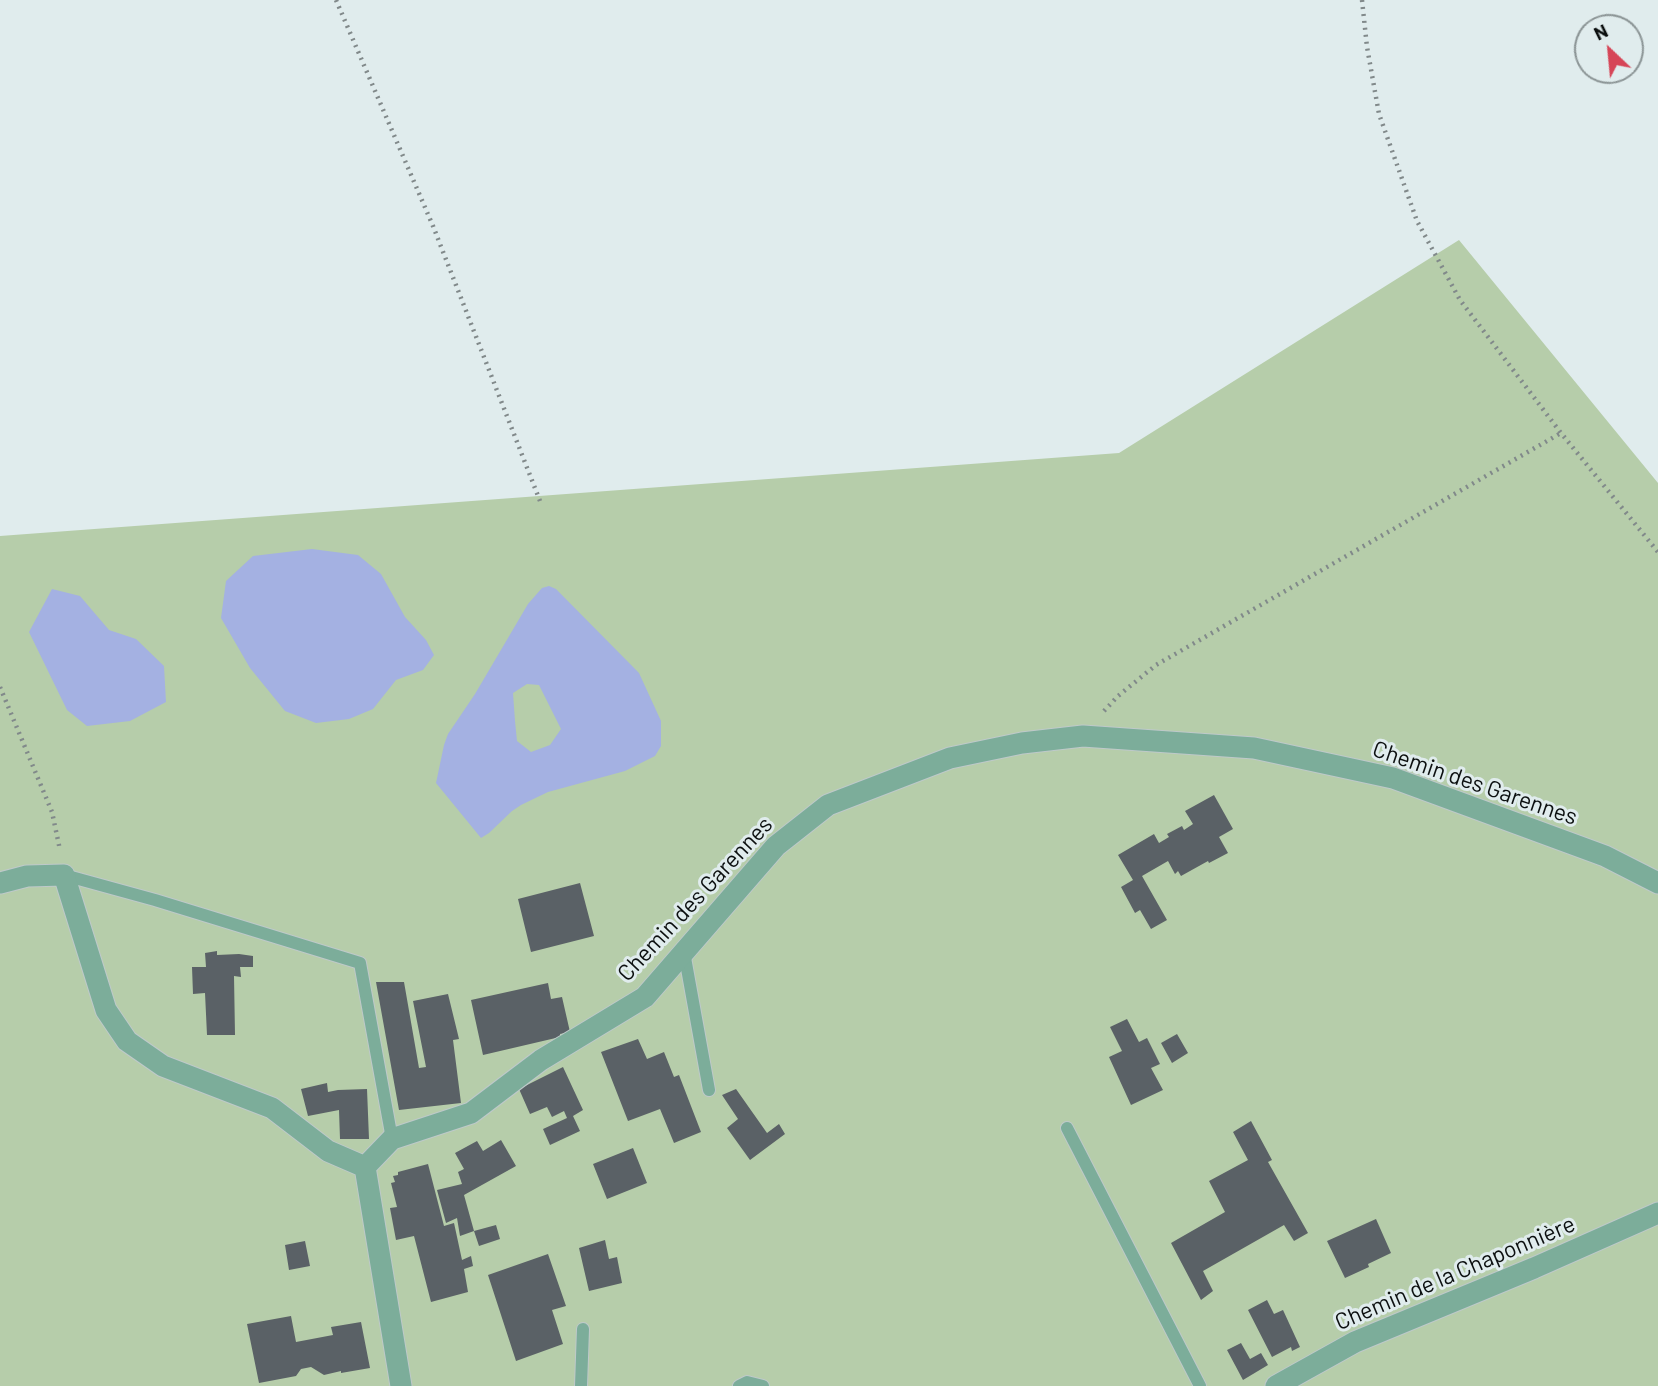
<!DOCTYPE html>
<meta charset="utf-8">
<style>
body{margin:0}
#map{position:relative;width:1658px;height:1386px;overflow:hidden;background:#e0eced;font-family:Barlow,sans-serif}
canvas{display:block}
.north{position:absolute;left:1574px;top:14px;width:70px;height:70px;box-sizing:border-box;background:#e0eced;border:2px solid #8b9495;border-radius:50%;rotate:334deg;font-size:19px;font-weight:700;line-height:28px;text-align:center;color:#0c1010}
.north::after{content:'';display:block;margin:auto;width:24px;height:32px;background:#d64557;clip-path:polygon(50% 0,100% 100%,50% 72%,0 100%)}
</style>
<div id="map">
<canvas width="1658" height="1386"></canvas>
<div class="north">N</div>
</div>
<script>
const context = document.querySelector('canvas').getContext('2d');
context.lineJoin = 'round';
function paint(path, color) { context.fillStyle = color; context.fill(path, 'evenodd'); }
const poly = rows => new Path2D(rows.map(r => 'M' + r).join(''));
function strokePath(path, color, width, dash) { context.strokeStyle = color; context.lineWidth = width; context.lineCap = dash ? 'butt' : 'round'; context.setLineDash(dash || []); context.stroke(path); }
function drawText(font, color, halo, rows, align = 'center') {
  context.font = font + ' Barlow,sans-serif'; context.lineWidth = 6; context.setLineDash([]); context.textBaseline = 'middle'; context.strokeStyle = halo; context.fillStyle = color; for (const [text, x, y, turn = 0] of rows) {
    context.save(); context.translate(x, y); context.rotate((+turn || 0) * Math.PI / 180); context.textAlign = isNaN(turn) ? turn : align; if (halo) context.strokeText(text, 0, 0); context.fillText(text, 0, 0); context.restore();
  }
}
const green = poly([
 [1459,240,1658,483,1658,1386,0,1386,0,536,1119,453]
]);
const water = poly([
 [312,549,358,555,381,574,405,617,426,640,434,655,423,670,396,680,373,709,349,719,316,723,285,711,250,668,221,618,226,581,253,556],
 [549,586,556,589,639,673,661,721,661,746,655,756,625,771,548,792,521,805,512,811,489,833,481,838,436,783,444,745,448,734,475,694,528,604,542,588],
 [527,684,539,685,561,729,550,745,531,752,517,741,515,721,513,693],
 [52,589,80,596,109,630,136,639,164,666,166,702,130,721,87,726,67,710,29,632]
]);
const building = poly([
 [1214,795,1233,829,1219,837,1228,853,1209,863,1208,861,1181,876,1178,871,1175,874,1168,861,1142,876,1167,920,1151,929,1140,910,1135,913,1121,887,1133,880,1118,855,1154,834,1159,843,1169,837,1167,834,1182,826,1184,830,1193,824,1185,811],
 [580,883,594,936,531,952,518,899],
 [217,951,217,955,239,954,253,956,253,967,240,967,241,977,234,976,235,1035,207,1035,205,993,193,994,192,967,206,967,205,953],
 [376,982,404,982,419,1068,426,1067,413,1001,448,994,459,1039,453,1040,461,1103,399,1110],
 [548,983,551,999,562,997,570,1032,560,1034,560,1037,483,1055,471,1000],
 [1127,1019,1139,1042,1147,1038,1160,1064,1151,1068,1163,1090,1131,1105,1109,1057,1122,1051,1110,1027],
 [1177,1034,1188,1053,1172,1063,1161,1043],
 [638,1039,647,1059,664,1052,674,1077,679,1075,701,1132,674,1143,660,1109,628,1121,601,1052],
 [563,1067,583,1110,573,1116,580,1131,550,1145,543,1129,567,1118,564,1111,552,1117,547,1107,530,1114,519,1089],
 [327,1083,328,1092,338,1090,367,1089,369,1139,340,1139,339,1110,308,1116,301,1089],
 [736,1089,767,1133,779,1124,785,1134,750,1160,727,1128,738,1119,722,1095],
 [1251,1121,1272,1160,1268,1162,1308,1233,1294,1241,1284,1225,1203,1271,1213,1291,1201,1300,1171,1243,1225,1212,1209,1181,1248,1160,1233,1132],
 [501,1140,516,1166,464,1195,474,1231,460,1236,457,1218,446,1223,437,1190,462,1184,458,1172,464,1169,455,1153,477,1141,483,1151],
 [633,1148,647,1183,607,1199,593,1164],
 [428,1164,444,1226,454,1223,462,1260,471,1256,473,1266,464,1269,468,1292,431,1302,414,1236,396,1240,390,1208,397,1207,391,1183,395,1182,393,1176,398,1175,398,1172],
 [1376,1219,1391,1253,1368,1264,1369,1267,1345,1278,1327,1241],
 [496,1225,500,1239,479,1246,474,1231],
 [605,1240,609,1259,617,1257,622,1283,589,1291,579,1248],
 [305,1241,310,1266,289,1270,285,1245],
 [548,1254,566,1306,552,1310,563,1344,516,1361,488,1275],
 [1267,1300,1274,1314,1283,1310,1300,1347,1292,1351,1291,1347,1272,1357,1248,1310],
 [291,1316,296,1342,333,1335,331,1327,361,1322,370,1368,341,1373,341,1371,324,1375,311,1367,301,1369,296,1376,259,1383,247,1324],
 [1241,1343,1250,1359,1261,1353,1268,1365,1243,1380,1227,1350]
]);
const path = poly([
 [336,0,433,226,540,501],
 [1362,0,1367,47,1379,114,1417,221,1460,300,1561,433,1658,552],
 [0,687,52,812,60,850],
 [1104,711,1118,696,1156,665,1561,433]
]);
const lane = poly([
 [64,875,155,900,360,963,392,1139],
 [684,952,709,1090],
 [1067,1128,1200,1386],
 [581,1386,583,1329],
 [739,1386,747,1382,763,1386]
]);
const street = poly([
 [0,883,27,876,64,875,106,1010,127,1041,163,1066,272,1108,328,1151,365,1167,401,1386],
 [365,1167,392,1139,471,1113,541,1060,645,997,776,846,828,805,950,758,1022,743,1083,736,1254,748,1393,778,1605,856,1658,883],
 [1276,1386,1355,1342,1534,1268,1658,1213]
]);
const streetNames = [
 ["Chemin des Garennes",1475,783,19],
 ["Chemin des Garennes",695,899,-47],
 ["Chemin de la Chaponnière",1455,1273,-23]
];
paint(green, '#b6cdaa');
paint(water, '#a4b1e2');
paint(building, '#5a6166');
strokePath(lane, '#bec9ca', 14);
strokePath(street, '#bec9ca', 23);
strokePath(path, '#81898a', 4.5, [2, 5]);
strokePath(lane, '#7cad9a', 12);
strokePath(street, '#7cad9a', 21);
drawText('23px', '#0c1010', '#e0eced', streetNames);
</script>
